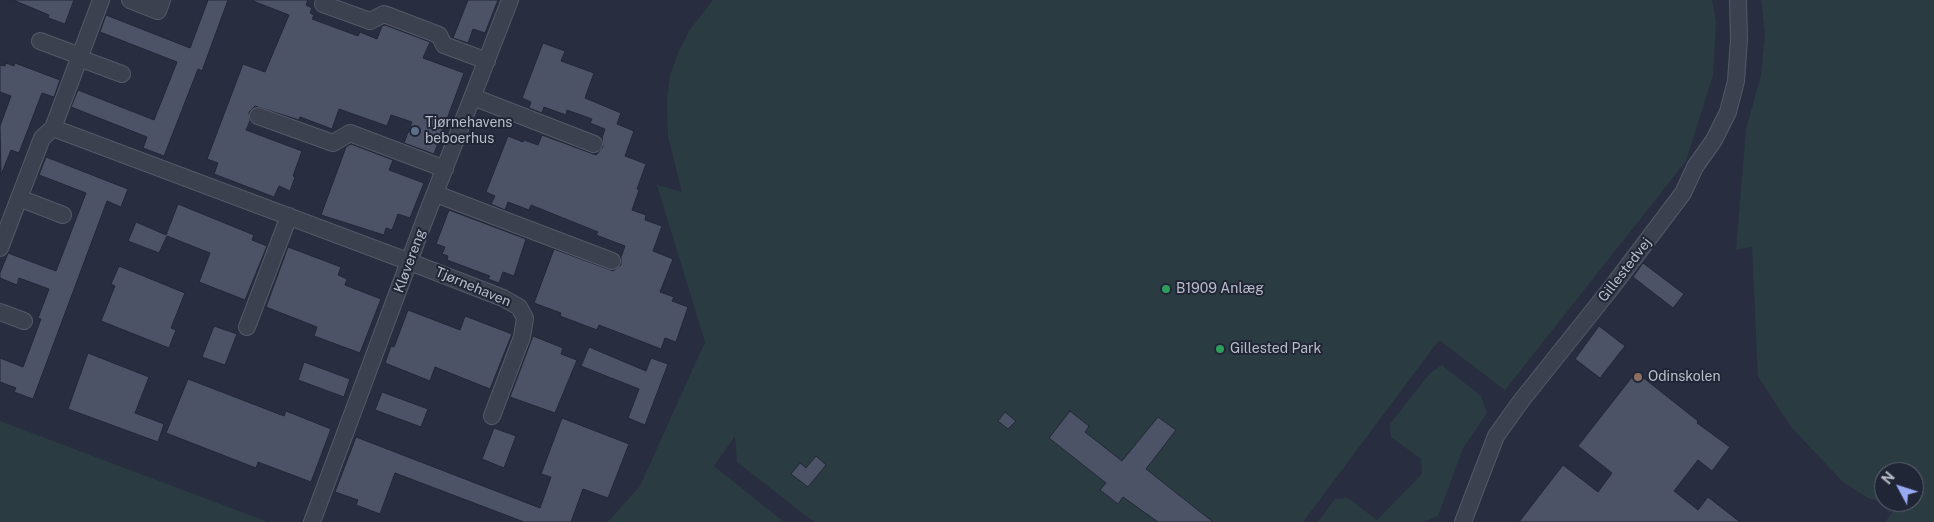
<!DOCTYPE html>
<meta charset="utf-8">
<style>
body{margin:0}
#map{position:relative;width:1934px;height:522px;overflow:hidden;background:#282e40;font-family:"Public Sans",sans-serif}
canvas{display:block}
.north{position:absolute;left:1874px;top:462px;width:50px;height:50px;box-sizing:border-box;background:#212636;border:1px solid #5e6271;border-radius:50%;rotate:310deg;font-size:14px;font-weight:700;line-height:20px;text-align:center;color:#b9bdca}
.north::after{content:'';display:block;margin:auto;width:18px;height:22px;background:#97aaf2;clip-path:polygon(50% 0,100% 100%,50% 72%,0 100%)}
</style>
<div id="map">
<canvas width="1934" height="522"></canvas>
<div class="north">N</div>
</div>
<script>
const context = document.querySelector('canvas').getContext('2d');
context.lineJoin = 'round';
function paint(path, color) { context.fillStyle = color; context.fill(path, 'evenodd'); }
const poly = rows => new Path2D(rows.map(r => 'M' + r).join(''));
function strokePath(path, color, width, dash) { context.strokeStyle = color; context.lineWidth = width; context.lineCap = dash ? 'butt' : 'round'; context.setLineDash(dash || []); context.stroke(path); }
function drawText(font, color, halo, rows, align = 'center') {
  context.font = font + ' "Public Sans",sans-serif'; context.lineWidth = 4; context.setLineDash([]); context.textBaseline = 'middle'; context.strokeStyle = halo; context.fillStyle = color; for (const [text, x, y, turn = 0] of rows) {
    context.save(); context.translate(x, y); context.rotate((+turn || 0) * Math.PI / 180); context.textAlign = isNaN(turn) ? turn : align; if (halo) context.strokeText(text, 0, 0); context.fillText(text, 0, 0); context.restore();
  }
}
const green = poly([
 [713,0,1712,0,1716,22,1713,75,1686,161,1505,390,1439,340,1303,522,814,522,737,462,735,436,714,466,784,522,608,522,640,486,705,342,657,185,682,192,668,137,667,101,670,75,679,51,689,31],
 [1761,0,1934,0,1934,522,1885,522,1897,506,1868,498,1843,482,1791,427,1758,376,1752,247,1736,250,1746,129,1761,75,1765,34],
 [1884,472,1914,472,1914,502,1884,502],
 [1442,365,1481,396,1487,413,1463,448,1438,516,1424,522,1318,522,1335,499,1348,498,1377,520,1422,474,1421,459,1391,437,1390,424,1430,373],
 [0,421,268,522,0,522]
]);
const building = poly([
 [13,0,74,0,65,24,48,18,49,15,13,0],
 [208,0,228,0,202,71,198,69,164,156,143,148,147,137,71,107,78,90,154,120,177,62,100,32,106,15,190,48,208,0],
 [253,0,308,0,306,5,312,8,310,13,314,15,312,19,358,36,360,32,377,39,382,26,385,25,430,42,423,58,464,73,434,154,404,143,412,122,391,115,387,126,339,109,332,129,300,117,299,120,255,106,249,112,250,121,246,130,302,151,293,176,295,177,290,191,279,186,274,197,214,174,218,163,207,159,243,64,265,72,289,15,253,1,253,0],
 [468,0,498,0,485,33,473,29,468,43,453,38,468,0],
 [543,43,565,51,561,61,594,73,585,98,621,113,617,124,634,131,625,156,646,164,637,189,639,190,632,210,646,215,645,220,662,226,653,251,673,259,660,292,674,297,672,301,688,307,676,342,665,338,661,349,599,325,597,330,560,316,561,313,534,303,554,249,613,271,621,265,621,257,625,246,596,235,598,232,531,205,529,210,508,202,505,210,491,204,495,196,486,192,508,136,523,142,524,140,538,145,542,135,596,155,603,147,602,138,605,129,590,123,592,119,567,110,566,115,544,107,542,113,529,108,531,102,522,98,543,43],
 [6,63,14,66,15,63,60,80,54,97,42,93,19,153,11,150,1,175,0,126,11,96,0,92,0,65,5,66,6,63],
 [351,144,393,160,389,170,424,183,410,218,398,214,392,230,386,228,384,235,321,215,346,147,351,144],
 [46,157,128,189,121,207,107,201,33,399,14,392,16,388,0,382,0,358,23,367,41,319,38,318,49,289,19,278,17,285,0,278,0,273,8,253,56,271,86,193,39,175,46,157],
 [178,204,254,235,252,240,267,246,245,300,199,282,210,253,167,236,159,253,128,241,136,222,166,235,178,204],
 [449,210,526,239,514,276,503,272,499,283,488,279,490,276,447,260,448,256,442,254,445,247,436,244,449,210],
 [288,247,341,267,338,275,347,279,345,285,381,299,360,353,314,336,317,327,266,307,288,247],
 [1643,263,1684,294,1673,308,1633,277,1643,263],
 [119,266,185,293,171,328,176,330,169,348,101,321,115,286,111,284,119,266],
 [408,310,460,330,465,316,512,334,490,389,435,367,430,381,385,363,391,346,394,347,408,310],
 [214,326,237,334,225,365,202,357,214,326],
 [1599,326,1625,346,1600,378,1575,359,1599,326],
 [533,336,563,348,561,354,577,360,555,413,510,397,533,336],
 [589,347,646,371,651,358,668,364,645,425,628,418,639,389,581,366,589,347],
 [88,353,149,377,135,413,164,424,158,442,68,409,88,353],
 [304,362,350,379,344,397,298,380,304,362],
 [1636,372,1698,421,1697,423,1730,447,1712,471,1698,460,1674,491,1698,510,1708,497,1740,522,1519,522,1563,465,1598,492,1612,473,1578,446,1636,372],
 [188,379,284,416,286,411,331,429,311,482,258,462,256,468,166,433,188,379],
 [382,392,428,409,421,427,375,410,382,392],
 [1070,411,1089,426,1085,432,1122,461,1158,417,1176,430,1146,469,1213,522,1158,522,1123,497,1118,504,1100,490,1106,483,1049,438,1070,411],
 [1005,412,1016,421,1008,429,998,421,1005,412],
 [562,418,629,444,608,498,583,489,571,522,524,522,395,473,380,514,356,505,358,500,335,492,356,437,540,508,551,477,541,474,562,418],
 [494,428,516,436,504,468,482,459,494,428],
 [816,456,826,465,808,487,791,474,800,463,806,468,816,456]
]);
const minor = poly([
 [101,0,53,128,410,262,503,298,519,307,525,318,522,337,492,416],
 [130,0,158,11,162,0],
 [323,4,370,21,384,14,439,35,444,45,487,61],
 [40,41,80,56],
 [79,58,122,74],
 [473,97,594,144],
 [258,116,333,143,350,133,445,169],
 [436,194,612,261],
 [19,198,63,215],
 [0,248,42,138,53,128],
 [0,312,24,321],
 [247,327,289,216],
 [312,522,423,224,510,0],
 [1463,522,1496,436,1521,401,1612,287,1683,193,1695,167,1714,140,1728,112,1736,81,1739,39,1738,0]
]);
const markers = [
 [415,131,5,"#5c6f8a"],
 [1166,289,5,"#2e9e5b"],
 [1220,349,5,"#2e9e5b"],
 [1638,377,5,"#8d6e63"]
];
const poiNames = [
 ["Tjørnehavens",425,123],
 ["beboerhus",425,139],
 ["B1909 Anlæg",1176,289],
 ["Gillested Park",1230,349],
 ["Odinskolen",1648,377]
];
const streetNames = [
 ["Kløvereng",410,261,-70],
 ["Gillestedvej",1625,270,-52],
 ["Tjørnehaven",473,287,23]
];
paint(green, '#2a3b41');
paint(building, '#4c5367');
strokePath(building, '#232837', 1);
strokePath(minor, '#545967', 18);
strokePath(minor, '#3c4150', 16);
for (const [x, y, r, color] of markers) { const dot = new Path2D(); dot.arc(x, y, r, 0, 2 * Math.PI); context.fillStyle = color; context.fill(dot); strokePath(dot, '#212636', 2); }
drawText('14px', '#b9bdca', '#212636', poiNames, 'left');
drawText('14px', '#b9bdca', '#212636', streetNames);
</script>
